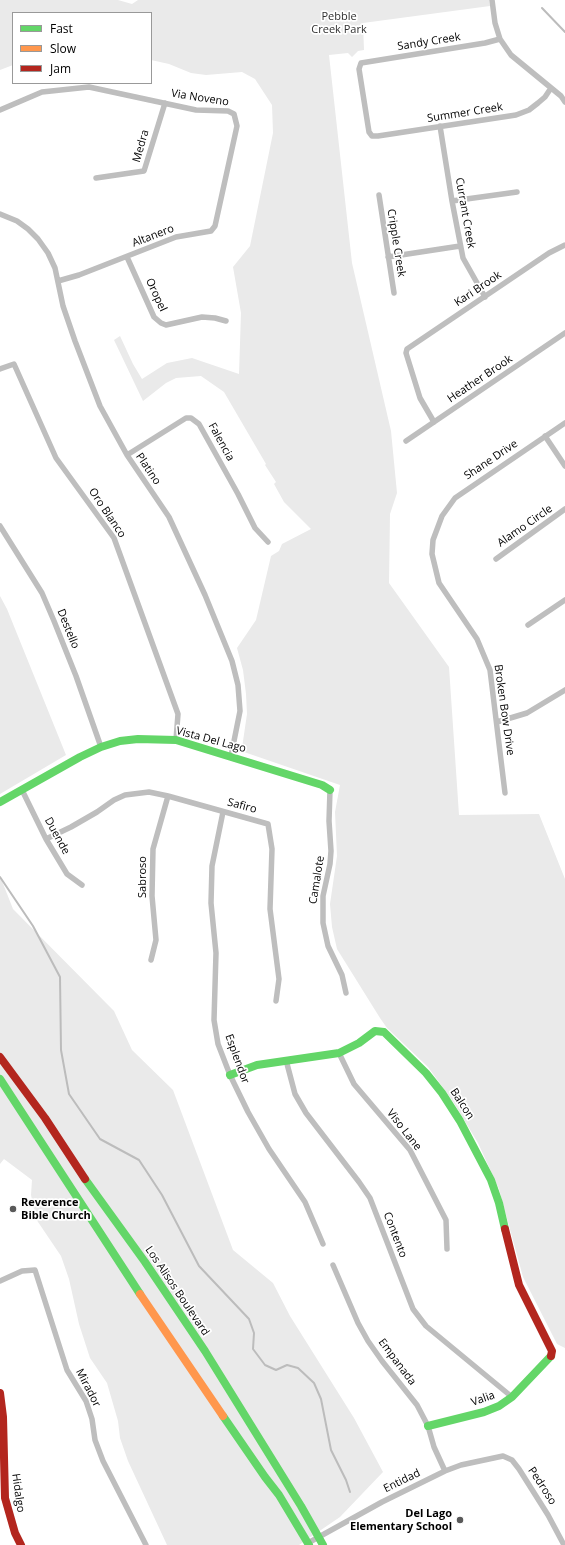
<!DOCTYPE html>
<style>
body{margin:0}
#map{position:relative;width:565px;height:1545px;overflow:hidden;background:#fff;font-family:"Open Sans",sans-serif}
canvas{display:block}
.legend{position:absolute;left:12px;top:12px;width:140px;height:72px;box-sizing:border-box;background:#fff;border:1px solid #999;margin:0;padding:5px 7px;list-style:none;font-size:12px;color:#000}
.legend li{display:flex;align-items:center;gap:8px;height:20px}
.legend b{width:20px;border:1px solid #999}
</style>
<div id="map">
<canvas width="565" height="1545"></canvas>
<ul class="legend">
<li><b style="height:5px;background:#63d668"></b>Fast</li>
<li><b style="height:5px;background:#ff974d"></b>Slow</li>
<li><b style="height:5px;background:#b3261e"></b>Jam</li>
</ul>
</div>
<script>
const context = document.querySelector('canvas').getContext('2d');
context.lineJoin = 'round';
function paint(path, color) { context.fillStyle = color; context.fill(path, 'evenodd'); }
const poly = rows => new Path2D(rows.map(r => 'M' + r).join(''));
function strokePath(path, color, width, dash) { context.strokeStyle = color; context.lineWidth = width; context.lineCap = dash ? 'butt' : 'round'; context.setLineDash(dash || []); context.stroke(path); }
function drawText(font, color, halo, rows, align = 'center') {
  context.font = font + ' "Open Sans",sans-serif'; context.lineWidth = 3.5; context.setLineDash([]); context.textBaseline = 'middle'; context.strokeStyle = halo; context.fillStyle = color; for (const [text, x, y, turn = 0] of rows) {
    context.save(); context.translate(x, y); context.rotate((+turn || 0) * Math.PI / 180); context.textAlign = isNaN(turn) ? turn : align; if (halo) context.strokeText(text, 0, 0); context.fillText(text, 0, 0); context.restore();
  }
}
const green = poly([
 [0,0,118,0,132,4,138,0,489,0,490,6,363,23,364,50,358,51,352,57,348,53,329,55,352,263,391,431,397,493,390,514,389,583,449,667,459,815,539,814,565,879,565,1348,557,1344,523,1277,499,1189,478,1143,452,1100,428,1067,387,1028,380,1018,337,949,332,927,330,904,337,856,335,812,340,785,244,752,242,748,247,714,246,694,243,670,237,648,256,620,271,556,279,551,282,544,311,529,284,502,274,484,276,482,265,465,266,464,224,392,201,376,176,378,166,383,143,401,114,340,120,336,133,364,142,379,167,363,192,358,239,374,241,313,233,267,250,246,273,133,272,105,255,79,242,72,206,75,191,73,169,64,151,60,151,13,13,13,13,65,0,70],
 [0,596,7,609,66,755,0,794],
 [0,876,13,909,114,1011,132,1050,173,1090,233,1250,273,1283,290,1316,354,1418,383,1472,340,1517,299,1545,167,1545,128,1461,120,1438,118,1421,107,1383,90,1358,79,1324,69,1279,61,1256,36,1219,31,1195,32,1180,4,1159,0,1164]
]);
const stream = poly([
 [542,8,565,32],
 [0,877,33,926,60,977,61,1050,69,1094,100,1139,139,1160,162,1195,199,1266,249,1319,254,1333,253,1349,265,1365,276,1370,287,1365,298,1368,314,1383,321,1399,331,1450,346,1480,350,1492]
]);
const street = poly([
 [492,0,495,23,500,39,511,55,561,96,565,102],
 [500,39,485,43,361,63,359,69,369,132,372,136,378,136,516,115,529,110,538,103,545,97,551,88],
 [0,110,42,92,89,87,196,110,228,111,234,114,237,126,215,226,211,231,176,237,79,275,58,281],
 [440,126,452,201,463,258,485,297],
 [96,178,144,171,165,103],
 [379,195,394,293],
 [452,201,517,192],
 [0,214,17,221,28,229,38,239,48,253,55,268,63,306,75,341,100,406,127,455,169,517,205,595,232,661,238,685,240,711,231,756],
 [127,257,154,317,161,323,166,325,202,317,215,318,226,321],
 [388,257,460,246],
 [0,369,14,364,56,458,114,538,178,714,176,740],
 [434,422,420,398,406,353,407,349,549,253,565,245],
 [545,436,565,466],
 [406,441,565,333],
 [127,455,186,418,191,418,199,424,238,494,255,528,268,542],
 [0,526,42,593,54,621,76,676,101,747],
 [496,559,565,509],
 [528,625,565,600],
 [497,722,527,713,565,690],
 [22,790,46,839,67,874,82,885],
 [330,790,329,821,331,851,330,864,323,896,323,923,328,946,342,975,346,993],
 [505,793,490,670,477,639,439,583,432,554,433,540,442,516,455,498,565,423],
 [223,812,212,866,211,903,216,953,214,1020,218,1044,230,1075,248,1112,269,1149,305,1202,323,1244],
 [46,839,71,827,97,812,114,800,125,795,149,792,168,796,268,824,272,849,270,909,279,979,276,1001],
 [151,960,156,940,152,896,153,849,168,796],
 [339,1053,354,1084,410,1150,446,1220,447,1249],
 [286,1060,295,1094,306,1113,359,1182,370,1198,413,1309,426,1326,512,1397],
 [333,1265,358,1323,368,1341,382,1361,417,1405,428,1426,434,1447,445,1471],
 [0,1281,22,1271,35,1270,67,1370,86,1401,92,1419,95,1440,103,1461,146,1545],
 [308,1543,382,1502,445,1471,461,1465,503,1456,512,1460,519,1469,548,1515,564,1545]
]);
const fast = poly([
 [0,802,80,757,101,747,120,741,138,739,176,740,322,785,330,790],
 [230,1075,257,1065,339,1053,359,1043,375,1031,384,1032,426,1073,442,1093,460,1121,491,1180,499,1203,505,1229],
 [0,1079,140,1294],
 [85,1179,145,1262,205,1351,301,1506,323,1545],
 [223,1416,265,1477,279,1495,309,1545],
 [428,1426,484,1412,499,1406,512,1397,551,1356]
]);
const slow = poly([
 [140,1294,223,1416]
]);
const jam = poly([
 [0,1057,45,1118,85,1179],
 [505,1229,519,1285,552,1351,551,1356],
 [0,1393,3,1417,5,1498,15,1533,21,1545]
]);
const markers = [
 [13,1209,4,"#595959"],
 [460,1520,4,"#595959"]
];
const parkNames = [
 ["Pebble",339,17],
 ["Creek Park",339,30]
];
const streetNames = [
 ["Sandy Creek",429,42,-9],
 ["Via Noveno",200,98,9],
 ["Summer Creek",465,113,-9],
 ["Medra",141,146,-74],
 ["Currant Creek",465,213,80],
 ["Altanero",153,236,-21],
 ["Cripple Creek",396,243,81],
 ["Kari Brook",478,289,-34],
 ["Oropel",156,295,65],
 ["Heather Brook",480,379,-34],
 ["Falencia",221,442,61],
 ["Shane Drive",491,460,-34],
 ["Platino",148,469,56],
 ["Oro Blanco",107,513,56],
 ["Alamo Circle",525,526,-35],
 ["Destello",68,629,68],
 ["Broken Bow Drive",504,710,82],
 ["Vista Del Lago",211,740,15],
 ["Safiro",242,806,15],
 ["Duende",57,836,61],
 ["Sabroso",143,877,-90],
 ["Camalote",317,880,-81],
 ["Esplendor",237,1059,70],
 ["Balcon",462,1104,57],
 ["Viso Lane",404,1130,52],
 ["Contento",395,1235,69],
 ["Los Alisos Boulevard",177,1291,56],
 ["Empanada",397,1362,53],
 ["Mirador",88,1388,63],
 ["Valia",483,1399,-20],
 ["Entidad",402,1481,-26],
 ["Pedroso",542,1486,57],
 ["Hidalgo",18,1493,82]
];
const poiNames = [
 ["Reverence",21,1203],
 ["Bible Church",21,1216],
 ["Del Lago",452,1514,"right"],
 ["Elementary School",452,1527,"right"]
];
paint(green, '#eaeaea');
strokePath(stream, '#bcbcbc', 2);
strokePath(street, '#bebebe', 5.5);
strokePath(fast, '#63d668', 8);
strokePath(slow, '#ff974d', 8);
strokePath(jam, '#b3261e', 8);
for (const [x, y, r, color] of markers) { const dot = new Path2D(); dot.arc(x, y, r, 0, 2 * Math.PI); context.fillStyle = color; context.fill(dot); strokePath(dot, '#fff', 1.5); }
drawText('11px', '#303030', '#fff', parkNames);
drawText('11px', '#000', '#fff', streetNames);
drawText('bold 11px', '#000', '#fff', poiNames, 'left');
</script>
